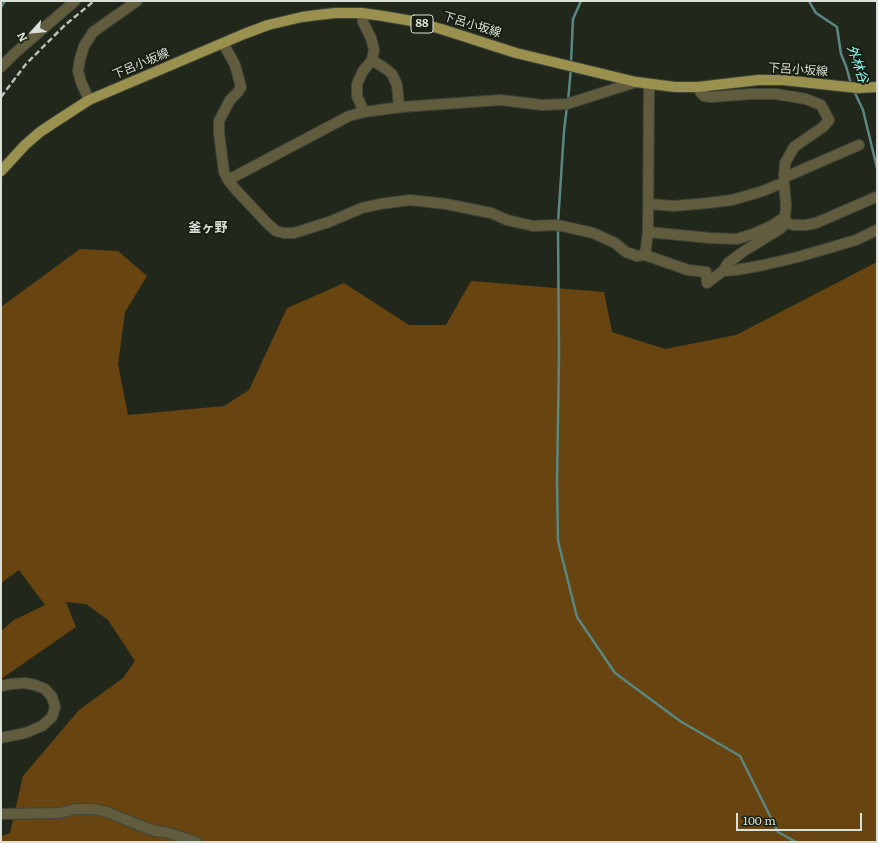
<!DOCTYPE html>
<meta charset="utf-8">
<style>
body{margin:0}
#map{position:relative;width:878px;height:843px;overflow:hidden;background:#21281b;font-family:Literata,serif}
canvas{display:block}
.frame{position:absolute;inset:0;border:2px solid #dadfd7;pointer-events:none}
.north{position:absolute;left:12px;top:12px;width:40px;height:40px;-webkit-text-stroke:3px #181f12;paint-order:stroke;rotate:243deg;font-size:11px;font-weight:700;line-height:16px;text-align:center;color:#dadfd7}
.north::after{content:'';display:block;margin:auto;width:14px;height:18px;background:#dadfd7;clip-path:polygon(50% 0,100% 100%,50% 72%,0 100%)}
.scale{position:absolute;left:736px;top:813px;width:126px;height:18px;box-sizing:border-box;border:2px solid #dadfd7;border-top:0;padding-left:5px;font-size:12px;line-height:14px;white-space:nowrap;color:#dadfd7;-webkit-text-stroke:3px #181f12;paint-order:stroke}
</style>
<div id="map">
<canvas width="878" height="843"></canvas>
<div class="frame"></div>
<div class="north">N</div>
<div class="scale">100 m</div>
</div>
<script>
const context = document.querySelector('canvas').getContext('2d');
context.lineJoin = 'round';
function paint(path, color) { context.fillStyle = color; context.fill(path, 'evenodd'); }
const poly = rows => new Path2D(rows.map(r => 'M' + r).join(''));
function strokePath(path, color, width, dash) { context.strokeStyle = color; context.lineWidth = width; context.lineCap = dash ? 'butt' : 'round'; context.setLineDash(dash || []); context.stroke(path); }
function drawText(font, color, halo, rows, align = 'center') {
  context.font = font + ' Literata,"Noto Sans JP",serif'; context.lineWidth = 4; context.setLineDash([]); context.textBaseline = 'middle'; context.strokeStyle = halo; context.fillStyle = color; for (const [text, x, y, turn = 0] of rows) {
    context.save(); context.translate(x, y); context.rotate((+turn || 0) * Math.PI / 180); context.textAlign = isNaN(turn) ? turn : align; if (halo) context.strokeText(text, 0, 0); context.fillText(text, 0, 0); context.restore();
  }
}
const green = poly([
 [80,249,118,251,147,276,125,312,118,364,128,415,224,406,249,390,287,308,344,283,409,325,446,325,471,281,604,292,612,332,665,349,736,335,877,262,877,842,1,842,1,836,10,833,23,776,79,710,123,678,135,661,108,620,86,604,66,602,76,627,1,679,1,631,14,620,45,605,19,570,1,583,1,307]
]);
const stream = poly([
 [809,1,813,8,816,13,837,27,841,54,846,66,851,84],
 [1,7,5,1],
 [571,63,573,19,581,1],
 [854,91,863,110,877,168],
 [568,101,571,68],
 [558,223,564,131,567,106],
 [558,228,559,356,557,482,558,541,577,617,615,673,680,721,740,756,778,832,796,842]
]);
const minor = poly([
 [362,13,363,22,371,38,374,50,372,60,363,71,357,84,357,96,364,112],
 [223,43,235,65,241,87,238,92,230,100,219,121,219,133,224,172,228,180,236,190,268,224,276,231,284,233,294,233,329,222,362,208,380,204,410,200,446,204,491,213,507,220,533,226,555,225,562,226,593,233,615,243,626,252,637,256,645,255,688,270,706,272,707,283],
 [372,60,386,69,392,74,397,85,399,107],
 [1,67,15,53,75,1],
 [89,100,81,82,78,71,80,59,84,46,93,32,137,1],
 [784,174,790,175,859,145],
 [228,180,349,116,364,112,401,107,501,100,542,105,567,104,636,82],
 [649,204,674,206,708,203,732,200,763,191,777,185,784,184],
 [785,217,786,223,794,225,806,225,816,223,876,197],
 [648,232,710,238,737,239,753,234,773,225,785,217,786,205,784,184,785,163,794,147,823,127,829,120,821,105,806,99,776,94,751,94,711,97,704,96,701,93,698,87],
 [645,255,648,232,649,84],
 [723,271,728,263,744,251,780,229,786,223],
 [707,283,723,271,736,270,764,265,798,257,856,240,877,230],
 [1,686,11,684,25,683,35,685,45,689,52,697,55,707,52,717,42,726,25,733,1,738],
 [1,814,60,813,75,809,93,809,107,812,136,824,155,831,169,833,196,842]
]);
const major = poly([
 [1,171,25,145,40,132,55,122,89,100,244,34,268,25,302,17,317,15,336,13,362,13,383,16,412,21,441,29,516,53,636,82,675,87,698,87,758,80,783,80,858,88,877,87]
]);
const rail = poly([
 [1,97,26,64,65,25,94,1]
]);
const shields = [
 [422,24,22]
];
const shieldNames = [
 ["88",422,24]
];
const streetNames = [
 ["下呂小坂線",472,25,17],
 ["下呂小坂線",141,64,-23],
 ["下呂小坂線",798,70,4]
];
const waterNames = [
 ["外林谷",857,64,71]
];
const neighbourhoodNames = [
 ["釜ヶ野",208,228]
];
paint(green, '#674410');
strokePath(stream, '#5a8782', 2.5);
strokePath(minor, '#3f4539', 12);
strokePath(major, '#3f4539', 12);
strokePath(minor, '#605c3d', 10);
strokePath(major, '#9a914f', 10);
strokePath(rail, '#bac0b7', 2.5, [6, 3]);
for (const [x, y, w] of shields) { const box = new Path2D(); box.roundRect(x - w / 2, y - 9, w, 18, 3); context.fillStyle = '#181f12'; context.fill(box); strokePath(box, '#dadfd7', 1); }
drawText('bold 11px', '#dadfd7', null, shieldNames);
drawText('12px', '#dadfd7', '#181f12', streetNames);
drawText('italic 13px', '#85faf5', '#181f12', waterNames);
drawText('bold 13px', '#dadfd7', '#181f12', neighbourhoodNames);
</script>
